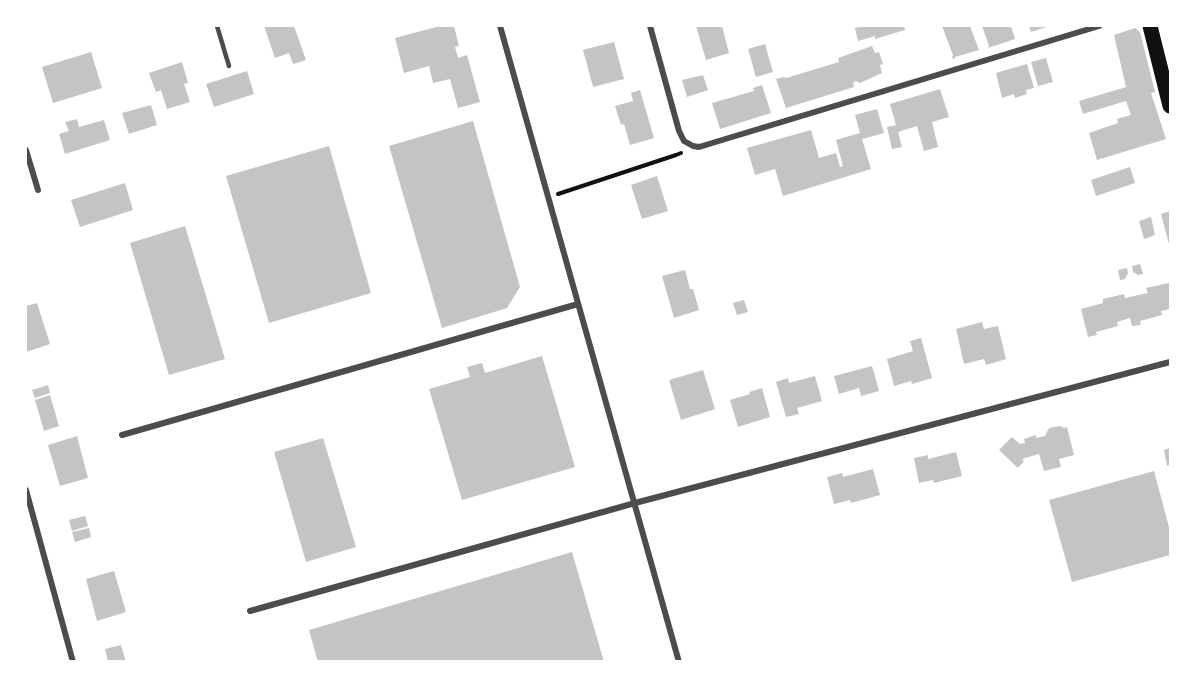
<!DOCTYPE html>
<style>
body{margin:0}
#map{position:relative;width:1196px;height:687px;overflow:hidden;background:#fff;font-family:"Sofia Sans Condensed",sans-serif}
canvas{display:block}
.frame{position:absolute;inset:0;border:27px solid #fff;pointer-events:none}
</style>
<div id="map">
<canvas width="1196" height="687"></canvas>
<div class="frame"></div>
</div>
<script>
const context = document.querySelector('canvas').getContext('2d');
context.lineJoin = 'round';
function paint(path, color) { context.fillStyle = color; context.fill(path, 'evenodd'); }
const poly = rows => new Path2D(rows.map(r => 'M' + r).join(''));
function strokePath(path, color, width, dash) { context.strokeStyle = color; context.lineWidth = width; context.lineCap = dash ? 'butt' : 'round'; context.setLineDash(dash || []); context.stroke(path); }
const building = poly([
 [264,26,294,26,306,60,293,64,289,53,275,58],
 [440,26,454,26,459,46,455,47,458,58,467,55,480,102,458,108,450,79,433,83,429,66,404,73,395,38],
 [696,26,722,26,729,53,706,60],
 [864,26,904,26,905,30,875,39,875,36,858,41,855,28],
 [942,26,970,26,979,50,955,57,955,59,952,58,953,55],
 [982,26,1011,26,1015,39,988,48,989,46],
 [1029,26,1050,26,1031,32],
 [1135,28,1140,32,1155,92,1151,93,1166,139,1097,160,1089,133,1118,123,1117,119,1131,115,1126,101,1083,114,1079,101,1126,87,1114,35],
 [614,42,624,79,593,87,583,50],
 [765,44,773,72,756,77,748,49],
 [872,46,875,53,879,52,883,64,880,65,882,73,860,83,856,81,853,83,854,87,786,108,776,79,784,77,786,78,839,62,838,58],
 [91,52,102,88,53,103,42,67],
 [1046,58,1053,82,1038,86,1031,62],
 [182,62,188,83,184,84,190,102,167,109,161,90,156,92,149,73],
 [1027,64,1034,88,1026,90,1027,94,1015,98,1014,94,1002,98,996,73],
 [247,71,254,94,214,107,206,84],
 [703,75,708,90,687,97,682,80],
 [762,85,771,113,720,129,712,103,754,91,753,88],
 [940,89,949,117,932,122,938,147,924,151,917,126,898,132,902,147,892,149,887,127,896,125,890,104],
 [640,90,654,138,630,145,624,124,621,125,615,106,633,101,631,93],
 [151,105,157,125,129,134,122,113],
 [877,109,884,133,862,139,871,169,783,196,775,169,755,175,747,148,811,130,819,158,836,153,840,167,843,166,836,140,860,133,855,115],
 [77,119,79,127,104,120,110,140,65,154,59,134,69,131,65,122],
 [473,121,520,287,507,308,442,328,389,146],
 [329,146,371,293,269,323,226,176],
 [1130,167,1135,183,1096,196,1091,180],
 [657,176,668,211,642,219,631,185],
 [125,183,133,210,80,227,71,200],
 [1170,211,1170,248,1161,214],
 [1151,217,1155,235,1144,239,1139,221],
 [185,226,225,359,169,375,130,243],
 [1140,264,1143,274,1138,275,1133,272,1132,266],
 [1127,268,1128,273,1125,279,1120,280,1118,270],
 [685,270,690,289,693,289,699,310,674,318,662,276],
 [1169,283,1169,287,1170,287,1170,309,1161,311,1162,315,1140,321,1141,325,1132,326,1130,318,1117,322,1118,326,1096,332,1097,335,1088,337,1081,309,1103,303,1103,299,1124,294,1125,298,1148,293,1146,288],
 [744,300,748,312,737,315,733,303],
 [37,303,50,344,26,352,26,306],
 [982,322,984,329,998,326,1006,359,986,365,984,359,964,364,956,329],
 [921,338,932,378,912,384,911,381,894,386,887,359,913,351,910,341],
 [542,356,575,467,462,500,429,389,470,377,467,367,482,363,485,373],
 [872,366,879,391,861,396,859,388,839,394,834,376],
 [703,370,715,409,681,420,669,380],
 [815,376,822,401,797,408,799,414,786,417,776,382,788,378,789,383],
 [48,385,50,393,35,398,32,390],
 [762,388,770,417,738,427,730,400,750,394,749,392],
 [50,395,59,426,44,431,35,400],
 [1060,426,1064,428,1067,427,1074,455,1059,459,1061,467,1044,471,1039,454,1022,459,1024,461,1018,468,999,450,1012,437,1020,444,1025,443,1024,439,1036,435,1036,438,1045,436,1049,428],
 [77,436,88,478,60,486,48,445],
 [323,438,356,547,306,562,274,452],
 [1170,448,1170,465,1167,466,1164,450],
 [956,452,962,476,934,483,933,480,919,483,914,458,928,455,928,459],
 [873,469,880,495,851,503,850,500,834,504,827,477,842,473,843,477],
 [1154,471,1170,531,1170,555,1072,582,1049,500],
 [85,516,88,526,72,531,69,520],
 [89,528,91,537,75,542,72,532],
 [572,552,604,662,318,662,309,630],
 [114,571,126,612,97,621,86,579],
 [121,645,126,662,108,662,105,649]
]);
const path = poly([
 [558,194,676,155,681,153]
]);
const service = poly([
 [217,26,229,66]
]);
const minor = poly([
 [500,26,679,662],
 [650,26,679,131,684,141,693,146,699,147,1099,26],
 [26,150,38,190],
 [122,435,578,304],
 [26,490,73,662],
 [250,611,635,503,1170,362]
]);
const primary = poly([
 [1150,26,1170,106]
]);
paint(building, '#c4c4c4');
strokePath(path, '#111', 4);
strokePath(service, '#4c4c4c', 4.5);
strokePath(minor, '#4c4c4c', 6);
strokePath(primary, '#111', 15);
</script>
